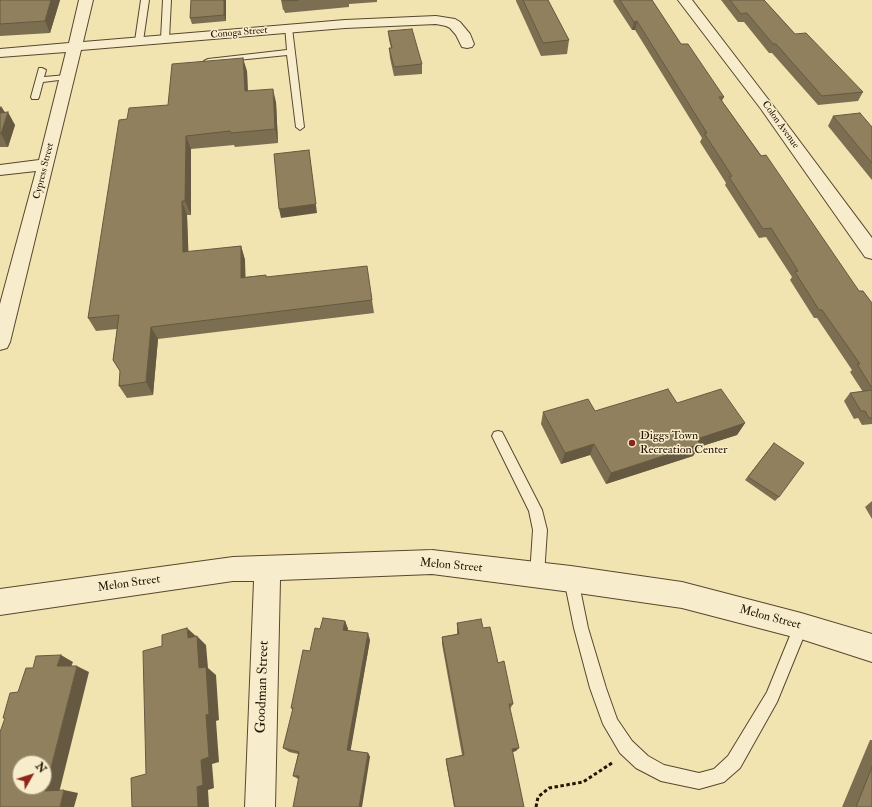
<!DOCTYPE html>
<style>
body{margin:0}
#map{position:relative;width:872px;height:807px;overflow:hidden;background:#f2e4b1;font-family:"IM FELL Double Pica",serif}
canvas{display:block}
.north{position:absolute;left:12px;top:755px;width:40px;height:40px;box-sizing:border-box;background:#f7edcc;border:1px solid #a3967c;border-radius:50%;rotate:51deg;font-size:11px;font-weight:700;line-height:16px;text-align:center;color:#251303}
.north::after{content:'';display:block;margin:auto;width:14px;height:18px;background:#8f2418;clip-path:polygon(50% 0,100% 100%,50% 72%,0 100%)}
</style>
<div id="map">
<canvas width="872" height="807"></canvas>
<div class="north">N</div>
</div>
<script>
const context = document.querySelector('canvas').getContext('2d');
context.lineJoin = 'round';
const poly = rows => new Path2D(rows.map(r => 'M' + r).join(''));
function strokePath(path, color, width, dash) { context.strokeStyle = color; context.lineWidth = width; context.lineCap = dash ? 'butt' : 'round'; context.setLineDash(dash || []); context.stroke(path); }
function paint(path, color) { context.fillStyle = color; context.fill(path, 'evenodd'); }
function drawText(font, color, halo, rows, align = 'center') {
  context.font = font + ' "IM FELL Double Pica",serif'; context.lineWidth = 3; context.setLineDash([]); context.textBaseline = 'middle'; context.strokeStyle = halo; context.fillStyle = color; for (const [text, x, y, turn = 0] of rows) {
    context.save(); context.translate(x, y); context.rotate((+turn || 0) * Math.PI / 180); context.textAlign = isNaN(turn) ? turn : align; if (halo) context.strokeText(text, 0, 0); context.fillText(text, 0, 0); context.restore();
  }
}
const path = poly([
 [536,807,538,797,549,788,583,782,612,763]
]);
const lane = poly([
 [141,0,149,0,143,41,139,43,135,41,141,0],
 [163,0,171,0,169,39,165,41,161,39,163,0],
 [285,26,288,26,292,28,304,127,300,130,296,127,287,55,208,63,204,61,208,59,287,50,285,26],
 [39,68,42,68,46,70,44,77,67,75,71,77,67,79,43,82,39,97,38,99,32,99,31,97,39,68],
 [498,431,502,432,542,510,547,530,544,575,542,580,537,582,532,580,530,575,533,530,529,511,492,436,494,432,498,431],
 [571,572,576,574,578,579,588,628,606,688,617,719,632,741,648,756,664,765,699,773,714,769,728,756,767,692,796,621,801,619,806,621,808,626,777,702,740,768,724,782,699,789,661,781,636,768,620,753,603,724,590,688,574,628,564,579,566,574,571,572]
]);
const street = poly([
 [79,0,93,0,83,42,345,20,436,16,455,19,460,22,470,34,474,44,472,47,467,48,462,47,456,35,450,28,446,26,436,24,345,28,81,50,10,342,7,348,0,350,0,304,36,171,0,175,0,165,39,160,66,52,0,57,0,49,69,43,79,0],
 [678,0,692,0,771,103,872,238,872,259,865,257,761,109,678,0],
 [432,550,571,566,682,582,801,613,872,634,872,662,801,639,682,608,571,592,432,574,280,580,275,807,245,807,254,581,233,581,0,615,0,589,233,557,432,550]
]);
const wall = poly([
 [0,0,60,0,50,33,0,36],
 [191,0,226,0,226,21,192,24,190,18],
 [281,0,377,0,377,2,349,4,349,7,285,13,284,10,283,10],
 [516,0,548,0,569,40,567,54,541,56,516,1],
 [614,0,652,0,681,44,724,97,722,101,859,291,872,303,872,424,862,425,858,418,854,419,844,401,850,393,863,392,850,372,852,370,817,318,814,318,790,280,792,277,766,237,759,238,725,185,726,183,700,142,702,138,635,30,632,30,613,1],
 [721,0,764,0,795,34,863,92,858,101,818,105,772,53,769,53,744,22,738,22],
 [388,31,422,64,422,74,394,76,390,58,389,48,391,48,389,40],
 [247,71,248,91,276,102,278,143,235,147,234,145,191,149,191,215,187,215,188,252,241,246,245,260,245,277,266,275,266,277,372,300,374,313,158,339,153,395,127,398,119,386,120,371,113,360,117,329,96,331,88,318,127,119,168,105],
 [0,106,15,125,8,147,0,147],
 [833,116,872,127,872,180,828,126],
 [677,403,745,423,737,435,699,447,693,456,606,484,590,455,561,464,541,424,543,412,595,411],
 [774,443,779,497,775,501,745,480],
 [872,501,872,519,865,507],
 [345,621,348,629,347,630,370,640,350,751,368,753,370,757,298,779,293,776,298,754,289,752,283,748,293,710,291,708,310,651,320,629],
 [457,623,483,628,498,663,513,704,510,709,516,751,512,752,524,807,454,807,446,762,446,759,462,755,442,644,442,637,457,634],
 [870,740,872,740,872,807,842,807]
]);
const shadedWall = poly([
 [51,0,60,0,50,33,45,21],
 [224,0,226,0,226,21,224,15],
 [637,21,635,30,632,30,634,22],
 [243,58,247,71,248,105,245,91],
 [273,89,276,102,278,143,275,129],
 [1,106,7,116,8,112,15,125,8,147,1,134,0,109],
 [186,136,191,149,191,215,185,201],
 [309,150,317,213,281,218,279,209],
 [182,201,187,215,189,266,183,252],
 [241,246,245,260,246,291,241,278],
 [151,327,158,339,153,395,146,382],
 [745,423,737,435,699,447,693,456,606,484,611,473,697,439],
 [594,444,590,455,561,464,565,453],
 [345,621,348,629,346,637,343,630],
 [187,628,197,637,197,636,206,645,208,668,216,675,219,720,216,721,219,762,212,764,214,788,208,790,209,807,198,807,197,787,201,760,199,668,188,638],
 [368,633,370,640,350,754,347,750],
 [61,655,73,662,69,672,57,666],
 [77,666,89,672,59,793,45,791],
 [519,748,516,751,509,753,512,749],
 [368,753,370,757,362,807,359,807],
 [64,790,78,793,74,807,60,807]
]);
const building = poly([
 [0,0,51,0,45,21,0,24,0,0],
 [191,0,224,0,224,15,190,18,191,0],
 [282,0,299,0,283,1,282,0],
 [523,0,548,0,569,40,543,43,523,0],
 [620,0,652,0,681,44,688,44,724,97,719,97,761,156,766,155,859,291,863,291,872,303,872,388,857,364,860,364,822,310,819,310,795,272,798,271,771,228,763,229,729,177,732,176,704,133,707,133,637,21,634,22,620,0],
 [730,0,764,0,795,34,806,33,863,92,822,96,776,44,773,44,747,13,741,14,730,0],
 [412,29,422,64,394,67,389,48,392,48,388,31,412,29],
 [243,58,245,91,273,89,275,129,231,133,230,131,186,136,185,201,182,201,183,252,241,246,241,278,266,275,266,277,367,266,372,300,151,327,146,382,119,386,120,371,113,360,119,315,88,318,119,120,127,119,129,108,168,105,172,64,243,58],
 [8,112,1,134,0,134,0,113,8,112],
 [860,113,872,127,872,163,833,116,860,113],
 [309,150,316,204,279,209,274,154,309,150],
 [668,389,677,403,721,389,745,423,697,439,700,444,611,473,594,444,565,453,543,412,588,399,595,411,668,389],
 [872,390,872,418,869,418,865,411,861,411,850,393,872,390],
 [774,443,804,463,779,497,748,477,774,443],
 [323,618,345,621,343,630,368,633,347,750,368,753,359,807,293,807,299,776,293,776,299,752,283,748,293,708,291,708,303,650,310,651,315,628,320,629,323,618],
 [481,619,483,628,490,627,498,663,504,661,513,704,509,704,519,748,512,749,524,807,455,807,446,759,464,755,442,637,459,634,457,623,481,619],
 [187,628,188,638,197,636,199,668,206,667,209,714,206,715,209,757,201,760,203,785,197,787,198,807,132,807,131,778,146,774,143,651,162,646,162,635,187,628],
 [61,655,57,666,77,666,45,791,64,790,60,807,0,807,0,732,5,718,3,718,10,693,18,692,26,668,33,668,36,656,61,655],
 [20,763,44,763,44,787,20,787,20,763],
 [872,767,872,807,856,807,872,767]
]);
const markers = [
 [632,443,4,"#8f2418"]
];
const farStreetnames = [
 ["Conoga Street",239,33,-5],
 ["Colon Avenue",780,125,54],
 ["Cypress Street",44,171,-76]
];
const poiNames = [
 ["Diggs Town",640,436],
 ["Recreation Center",640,450]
];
const streetNames = [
 ["Melon Street",451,566,5],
 ["Melon Street",129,584,-8],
 ["Melon Street",770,618,15]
];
const nearStreetnames = [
 ["Goodman Street",263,687,-88]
];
strokePath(lane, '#58472e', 2);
strokePath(street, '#58472e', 2);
strokePath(path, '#251303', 3, [3.5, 2.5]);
paint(lane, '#f7edcc');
paint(street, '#f7edcc');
paint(wall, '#7c6e50');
paint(shadedWall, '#655a41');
paint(building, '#90805d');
strokePath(building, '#655a41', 1);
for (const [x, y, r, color] of markers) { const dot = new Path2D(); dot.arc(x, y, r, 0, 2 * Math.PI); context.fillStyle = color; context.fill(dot); strokePath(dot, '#f7edcc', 1.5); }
drawText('10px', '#251303', '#f7edcc', farStreetnames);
drawText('12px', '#251303', '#f7edcc', poiNames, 'left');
drawText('12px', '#251303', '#f7edcc', streetNames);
drawText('14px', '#251303', '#f7edcc', nearStreetnames);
</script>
